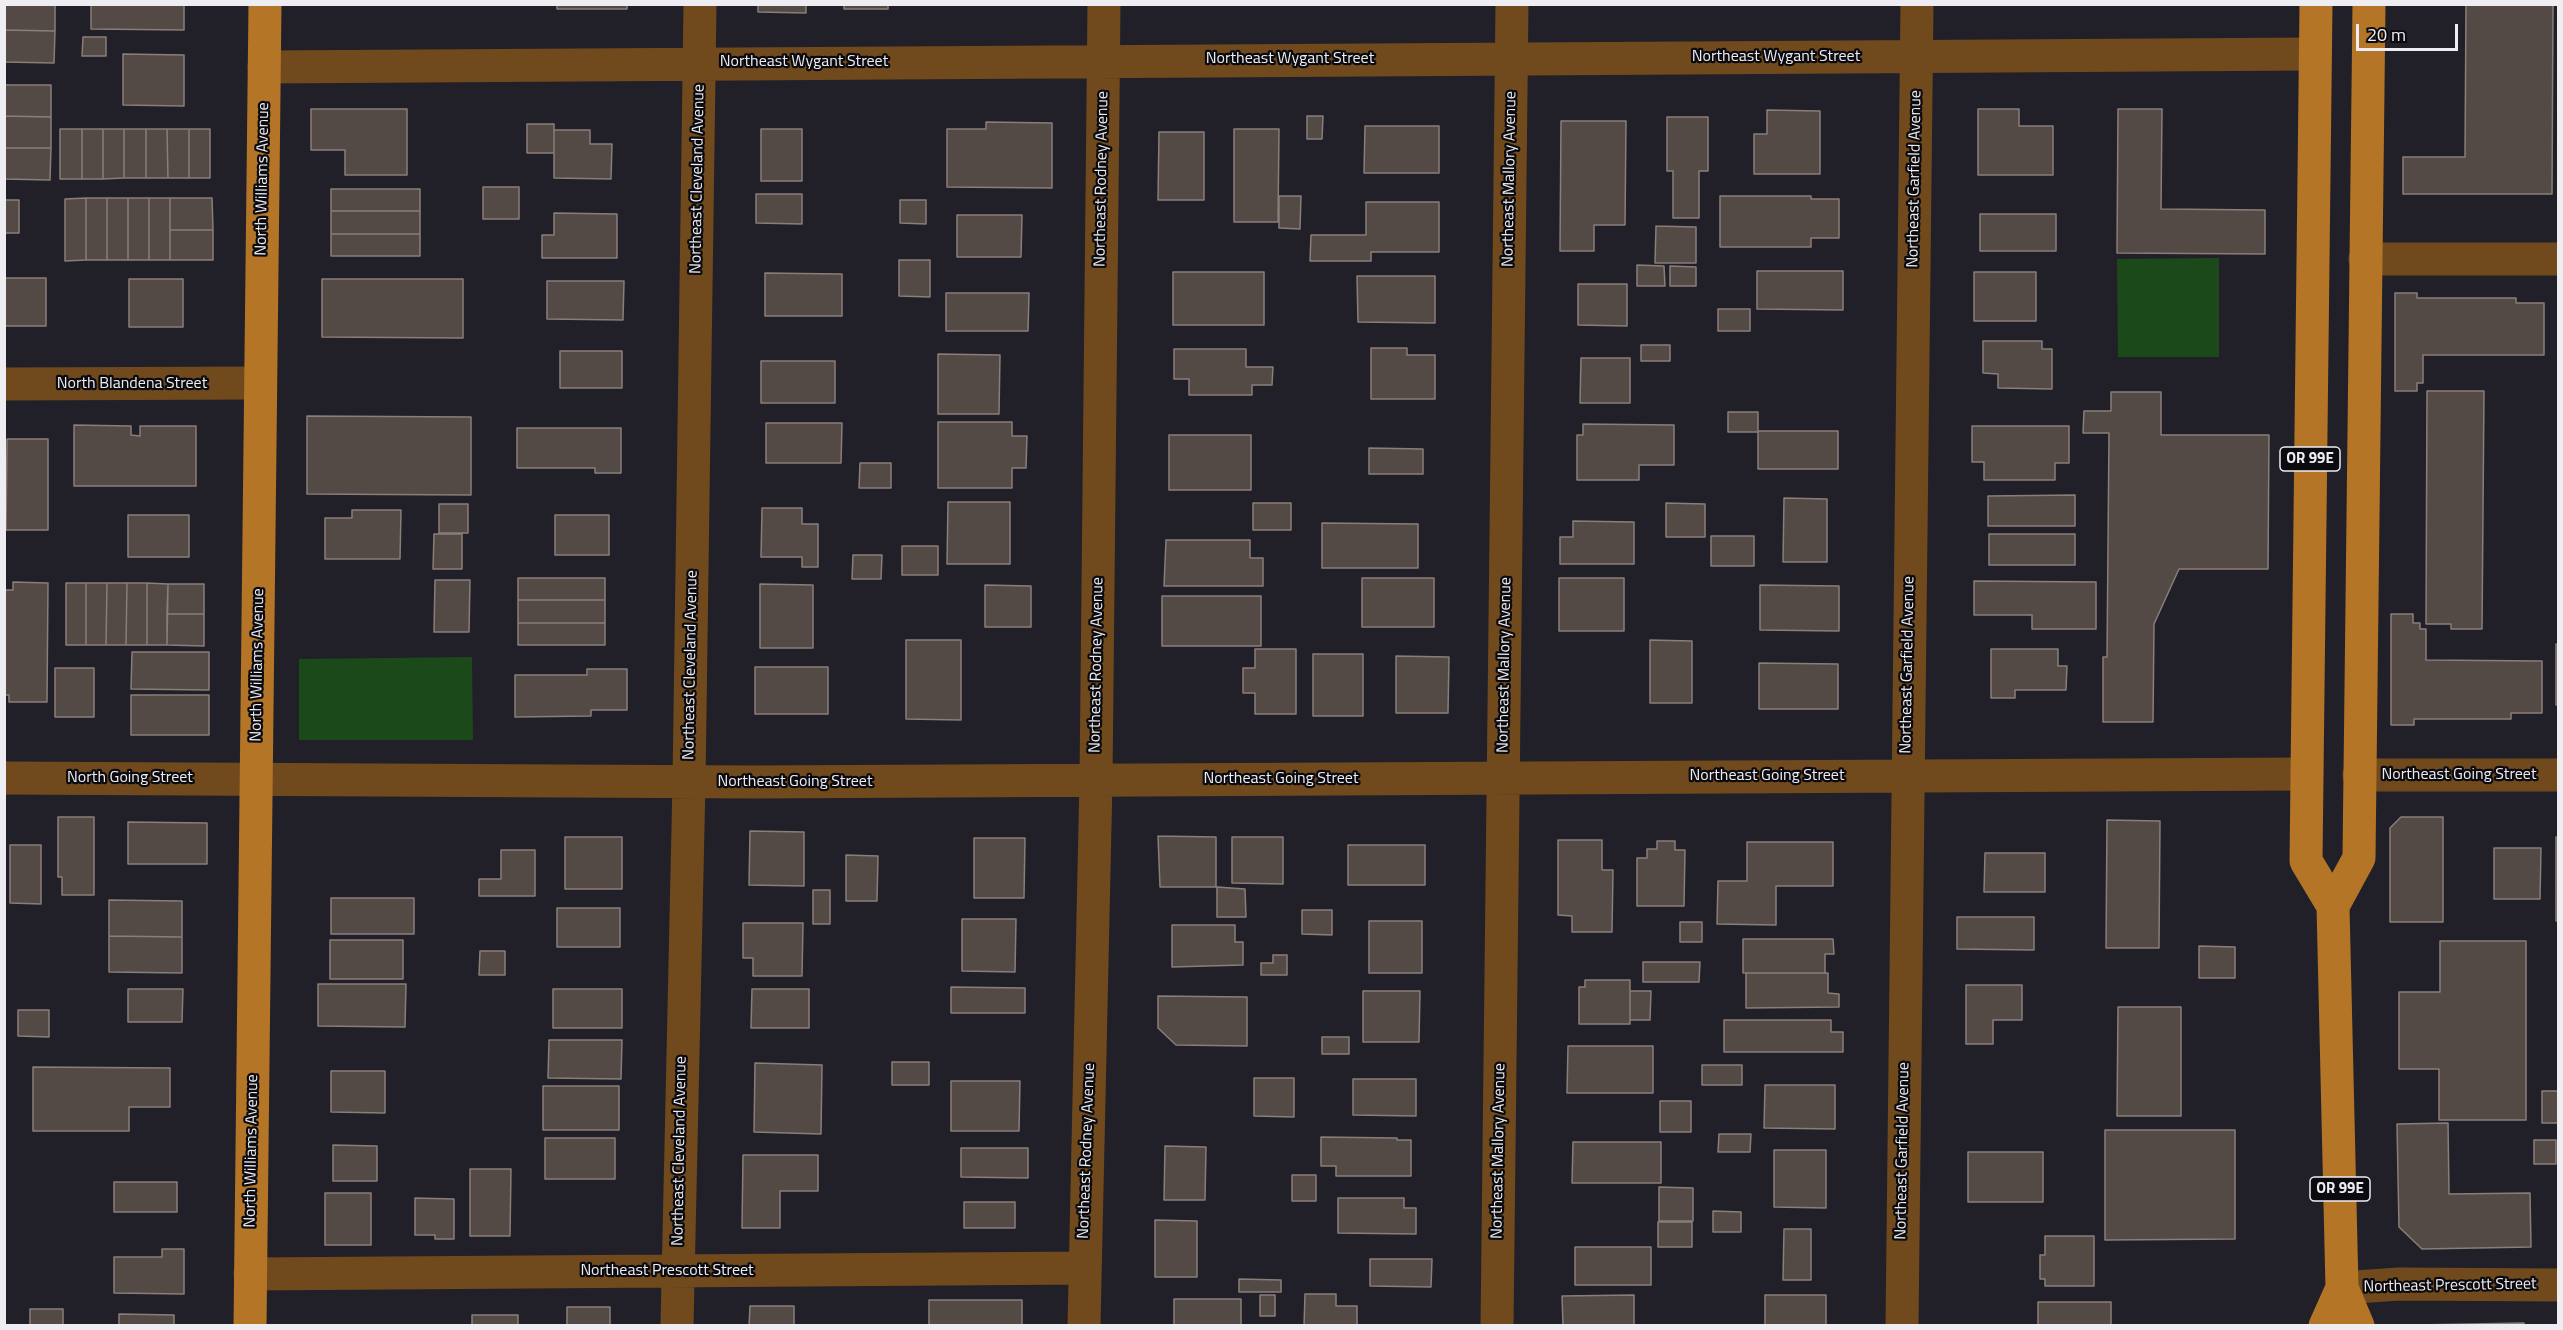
<!DOCTYPE html>
<style>
body{margin:0}
#map{position:relative;width:2563px;height:1330px;overflow:hidden;background:#212028;font-family:"Titillium Web",sans-serif}
canvas{display:block}
.frame{position:absolute;inset:0;border:6px solid #eeedf2;pointer-events:none}
.scale{position:absolute;left:2356px;top:24px;width:102px;height:27px;box-sizing:border-box;border:3px solid #eeedf2;border-top:0;padding-left:8px;font-size:18px;line-height:21px;white-space:nowrap;color:#eeedf2;-webkit-text-stroke:4px #0b0a0e;paint-order:stroke}
</style>
<div id="map">
<canvas width="2563" height="1330"></canvas>
<div class="frame"></div>
<div class="scale">20 m</div>
</div>
<script>
const context = document.querySelector('canvas').getContext('2d');
context.lineJoin = 'round';
function paint(path, color) { context.fillStyle = color; context.fill(path, 'evenodd'); }
const poly = rows => new Path2D(rows.map(r => 'M' + r).join(''));
function strokePath(path, color, width, dash) { context.strokeStyle = color; context.lineWidth = width; context.lineCap = dash ? 'butt' : 'round'; context.setLineDash(dash || []); context.stroke(path); }
function drawText(font, color, halo, rows, align = 'center') {
  context.font = font + ' "Titillium Web",sans-serif'; context.lineWidth = 4.5; context.setLineDash([]); context.textBaseline = 'middle'; context.strokeStyle = halo; context.fillStyle = color; for (const [text, x, y, turn = 0] of rows) {
    context.save(); context.translate(x, y); context.rotate((+turn || 0) * Math.PI / 180); context.textAlign = isNaN(turn) ? turn : align; if (halo) context.strokeText(text, 0, 0); context.fillText(text, 0, 0); context.restore();
  }
}
const green = poly([
 [2219,258,2219,357,2118,357,2117,259],
 [472,657,473,740,299,740,299,659]
]);
const building = poly([
 [4,4,55,4,55,31,4,30,4,4],
 [91,4,184,4,184,30,91,29,91,4],
 [557,4,627,4,627,9,557,9,557,4],
 [758,4,806,4,806,13,758,12,758,4],
 [844,4,888,4,888,9,844,9,844,4],
 [2466,4,2553,4,2552,194,2403,194,2403,157,2465,157,2466,4],
 [4,30,55,31,54,63,4,62,4,30],
 [83,37,106,37,106,56,82,56,83,37],
 [123,54,184,55,184,106,123,105,123,54],
 [4,85,51,85,51,117,4,116,4,85],
 [311,109,407,109,407,175,345,175,345,150,311,150,311,109],
 [1978,109,2019,109,2019,126,2053,126,2053,175,1978,175,1978,109],
 [2118,109,2162,109,2161,209,2265,210,2265,254,2117,253,2118,109],
 [1767,110,1820,111,1820,174,1754,174,1754,134,1767,134,1767,110],
 [4,116,51,117,51,148,4,148,4,116],
 [1307,116,1323,116,1322,139,1307,139,1307,116],
 [1667,117,1708,117,1708,171,1699,171,1699,218,1673,218,1673,171,1667,171,1667,117],
 [1561,121,1626,121,1625,225,1594,225,1594,251,1560,251,1561,121],
 [986,122,1052,123,1052,188,947,187,947,129,986,129,986,122],
 [527,124,554,124,554,153,527,153,527,124],
 [1365,126,1439,126,1439,173,1364,173,1365,126],
 [60,129,82,129,82,179,60,179,60,129],
 [82,129,103,129,103,179,82,179,82,129],
 [103,129,124,129,124,178,103,179,103,129],
 [124,129,146,129,146,178,124,178,124,129],
 [146,129,167,129,168,178,146,178,146,129],
 [167,129,189,129,189,178,168,178,167,129],
 [189,129,210,129,210,178,189,178,189,129],
 [761,129,802,129,802,181,761,181,761,129],
 [1234,129,1279,129,1278,222,1234,222,1234,129],
 [554,130,590,130,590,144,612,144,611,179,554,178,554,130],
 [1159,132,1204,132,1204,200,1158,200,1159,132],
 [4,148,51,148,50,180,4,179,4,148],
 [483,187,519,187,519,219,483,219,483,187],
 [331,189,420,189,420,211,331,211,331,189],
 [756,194,802,194,802,224,756,223,756,194],
 [1279,196,1301,196,1300,229,1279,228,1279,196],
 [1720,196,1811,196,1811,199,1839,199,1839,238,1811,238,1811,247,1720,247,1720,196],
 [86,198,107,198,107,260,86,260,86,198],
 [86,198,86,260,65,261,65,199,86,198],
 [107,198,128,198,128,260,107,260,107,198],
 [128,198,149,198,149,260,128,260,128,198],
 [149,198,170,198,170,260,149,260,149,198],
 [170,198,212,198,213,230,170,230,170,198],
 [4,200,19,200,19,233,4,233,4,200],
 [900,200,926,200,926,224,900,223,900,200],
 [1366,202,1439,202,1439,252,1371,252,1371,261,1310,261,1311,235,1366,235,1366,202],
 [331,211,420,211,420,234,331,234,331,211],
 [554,213,617,214,617,258,542,258,542,235,554,235,554,213],
 [1980,214,2056,214,2056,251,1980,251,1980,214],
 [957,215,1022,215,1021,257,957,257,957,215],
 [1656,226,1696,227,1696,263,1655,263,1656,226],
 [170,230,213,230,213,260,170,260,170,230],
 [331,234,420,234,420,256,331,256,331,234],
 [899,260,930,260,930,297,899,296,899,260],
 [1637,265,1664,266,1665,286,1637,286,1637,265],
 [1670,266,1696,267,1696,286,1670,286,1670,266],
 [1757,271,1843,271,1843,310,1757,309,1757,271],
 [1173,272,1264,272,1264,325,1173,325,1173,272],
 [1974,272,2036,272,2036,321,1974,321,1974,272],
 [765,273,842,274,842,316,765,316,765,273],
 [1357,276,1435,276,1435,323,1358,322,1357,276],
 [5,278,46,278,46,326,4,326,5,278],
 [129,279,183,279,183,327,129,327,129,279],
 [322,279,463,279,463,338,322,337,322,279],
 [547,281,624,281,623,320,547,319,547,281],
 [1578,284,1627,284,1627,326,1578,325,1578,284],
 [946,293,1029,293,1028,331,946,331,946,293],
 [2395,293,2417,293,2417,298,2516,298,2516,303,2544,303,2544,355,2423,355,2423,383,2417,383,2417,391,2395,391,2395,293],
 [1718,309,1750,309,1750,331,1718,331,1718,309],
 [1983,341,2042,341,2042,349,2052,349,2052,389,1998,388,1998,374,1983,373,1983,341],
 [1641,345,1670,345,1670,361,1641,361,1641,345],
 [1371,348,1407,348,1407,355,1435,355,1435,399,1371,399,1371,348],
 [1174,349,1246,349,1246,367,1273,367,1272,385,1252,385,1252,395,1189,395,1189,379,1174,379,1174,349],
 [560,351,622,351,622,388,560,388,560,351],
 [938,354,1000,355,999,414,938,414,938,354],
 [1581,358,1630,358,1630,403,1580,403,1581,358],
 [761,361,835,361,835,403,761,403,761,361],
 [2427,391,2484,391,2482,629,2451,629,2451,624,2426,624,2427,391],
 [2111,392,2161,392,2161,435,2269,435,2268,569,2179,569,2154,624,2153,722,2103,722,2103,657,2107,657,2109,433,2083,433,2084,411,2111,411,2111,392],
 [1728,412,1758,412,1758,432,1728,432,1728,412],
 [307,416,471,417,471,495,307,494,307,416],
 [938,422,1012,422,1012,436,1027,436,1026,468,1012,468,1012,488,938,488,938,422],
 [766,423,842,423,841,463,766,463,766,423],
 [1583,424,1674,425,1674,465,1639,465,1639,480,1577,480,1577,435,1583,435,1583,424],
 [74,425,131,426,131,435,140,436,140,426,196,426,196,486,74,486,74,425],
 [1972,426,2069,426,2069,463,2055,463,2055,480,1984,480,1984,462,1972,462,1972,426],
 [517,428,621,428,621,473,595,473,595,468,517,468,517,428],
 [1758,431,1838,431,1838,469,1758,469,1758,431],
 [1169,435,1251,435,1251,490,1169,490,1169,435],
 [7,439,48,439,48,530,6,530,7,439],
 [1369,448,1423,449,1423,474,1369,474,1369,448],
 [860,463,891,463,891,488,859,488,860,463],
 [2075,495,2075,526,1988,526,1988,496,2075,495],
 [1784,498,1827,499,1827,562,1783,562,1784,498],
 [948,502,1010,502,1010,564,947,564,948,502],
 [1253,503,1291,503,1291,530,1253,530,1253,503],
 [1666,503,1705,504,1705,537,1666,537,1666,503],
 [439,504,468,504,468,533,439,533,439,504],
 [762,508,802,508,802,524,818,524,818,567,802,567,802,557,761,557,762,508],
 [352,510,401,510,400,559,325,559,325,518,352,518,352,510],
 [128,515,189,515,189,557,128,557,128,515],
 [555,515,609,515,609,555,555,555,555,515],
 [1573,521,1634,522,1634,564,1560,564,1560,537,1573,537,1573,521],
 [1322,523,1418,524,1418,568,1322,568,1322,523],
 [434,534,462,534,462,569,433,569,434,534],
 [1989,534,2075,534,2075,565,1989,565,1989,534],
 [1711,536,1754,536,1754,566,1711,566,1711,536],
 [1166,540,1250,540,1250,558,1263,558,1263,586,1164,586,1166,540],
 [902,546,938,546,938,575,902,575,902,546],
 [853,555,882,555,881,579,852,579,853,555],
 [518,578,605,578,605,600,518,600,518,578],
 [1362,578,1434,578,1434,627,1362,627,1362,578],
 [1559,578,1624,578,1624,631,1559,631,1559,578],
 [435,580,470,580,469,632,434,632,435,580],
 [1974,581,2096,582,2096,629,2032,629,2032,615,1974,615,1974,581],
 [13,582,48,583,47,702,9,702,9,695,4,695,4,590,13,590,13,582],
 [66,583,86,583,86,645,66,645,66,583],
 [86,583,107,583,106,645,86,645,86,583],
 [107,583,127,583,126,645,106,645,107,583],
 [127,583,147,583,147,645,126,645,127,583],
 [147,583,168,584,167,645,147,645,147,583],
 [168,584,204,584,204,614,167,614,168,584],
 [760,584,813,585,813,648,760,648,760,584],
 [985,585,1031,586,1031,627,985,627,985,585],
 [1760,585,1839,586,1839,631,1760,630,1760,585],
 [1162,596,1261,596,1261,646,1162,646,1162,596],
 [518,600,605,600,605,623,518,623,518,600],
 [167,614,204,614,204,646,167,645,167,614],
 [2391,614,2413,614,2413,623,2420,623,2420,629,2426,629,2426,660,2542,661,2542,713,2511,713,2511,719,2414,719,2414,725,2391,725,2391,614],
 [518,623,605,623,605,645,518,645,518,623],
 [906,640,961,640,961,720,906,719,906,640],
 [1650,640,1692,641,1692,703,1650,703,1650,640],
 [2556,644,2558,644,2558,705,2556,705,2556,644],
 [1255,649,1296,649,1296,714,1255,714,1255,693,1243,693,1243,668,1255,668,1255,649],
 [1991,649,2058,649,2058,666,2067,666,2066,690,2015,690,2015,698,1991,698,1991,649],
 [132,652,209,652,209,690,131,689,132,652],
 [1313,654,1363,654,1363,716,1313,716,1313,654],
 [1396,656,1449,657,1448,713,1396,713,1396,656],
 [1759,663,1838,664,1838,709,1759,709,1759,663],
 [755,667,828,667,828,714,755,714,755,667],
 [55,668,94,668,94,717,55,717,55,668],
 [587,669,627,669,627,710,591,710,591,716,515,717,515,675,587,675,587,669],
 [131,695,209,695,209,735,131,735,131,695],
 [58,817,94,817,94,895,62,895,62,877,58,877,58,817],
 [2401,817,2443,817,2443,922,2390,922,2390,828,2401,817],
 [2107,820,2160,821,2159,948,2106,948,2107,820],
 [128,822,207,823,207,864,128,864,128,822],
 [750,831,804,832,804,886,749,885,750,831],
 [1158,836,1216,837,1216,887,1160,887,1158,836],
 [565,837,622,837,622,889,565,889,565,837],
 [1232,837,1283,837,1283,884,1232,883,1232,837],
 [2556,837,2558,837,2558,921,2556,921,2556,837],
 [974,838,1025,838,1024,898,974,898,974,838],
 [1558,840,1602,840,1602,870,1613,870,1612,932,1572,932,1572,916,1558,915,1558,840],
 [1657,841,1675,841,1675,850,1685,850,1684,906,1637,906,1637,858,1647,858,1647,849,1657,849,1657,841],
 [1747,842,1833,842,1833,886,1776,886,1776,925,1717,924,1718,881,1747,881,1747,842],
 [10,845,41,845,41,904,10,903,10,845],
 [1348,845,1425,845,1425,885,1348,885,1348,845],
 [2494,848,2541,848,2540,899,2494,899,2494,848],
 [501,850,535,850,535,896,479,896,479,879,501,879,501,850],
 [1985,853,2045,853,2045,892,1984,892,1985,853],
 [846,855,878,856,877,901,846,901,846,855],
 [1217,887,1245,889,1246,917,1217,917,1217,887],
 [813,890,830,890,830,924,813,924,813,890],
 [331,898,414,898,414,934,331,934,331,898],
 [109,900,182,901,182,937,109,936,109,900],
 [557,908,620,908,620,947,557,947,557,908],
 [1302,910,1332,910,1332,935,1302,934,1302,910],
 [1957,917,2034,917,2034,950,1957,949,1957,917],
 [962,919,1016,919,1015,972,962,971,962,919],
 [1369,921,1422,921,1422,973,1369,973,1369,921],
 [1680,922,1702,922,1702,942,1680,942,1680,922],
 [743,923,803,923,802,976,753,976,753,958,743,958,743,923],
 [1172,925,1235,925,1235,942,1243,942,1243,965,1172,967,1172,925],
 [109,936,182,937,182,973,109,972,109,936],
 [1743,939,1833,939,1834,954,1825,954,1825,973,1743,973,1743,939],
 [330,940,403,940,403,979,330,979,330,940],
 [2440,941,2526,941,2526,1120,2439,1120,2439,1069,2399,1069,2399,992,2440,992,2440,941],
 [2199,946,2235,947,2235,978,2199,978,2199,946],
 [480,951,505,951,505,975,479,975,480,951],
 [1273,955,1287,955,1287,975,1261,975,1261,963,1273,963,1273,955],
 [1643,962,1700,962,1699,982,1643,982,1643,962],
 [1746,973,1828,973,1828,993,1839,994,1839,1007,1746,1008,1746,973],
 [1585,980,1630,980,1630,1024,1579,1024,1579,987,1585,987,1585,980],
 [318,984,406,984,405,1027,318,1026,318,984],
 [1966,985,2022,985,2022,1020,1993,1020,1993,1044,1966,1044,1966,985],
 [951,987,1025,988,1025,1013,951,1013,951,987],
 [128,989,183,989,182,1022,128,1022,128,989],
 [553,989,622,989,622,1028,553,1028,553,989],
 [752,989,809,989,809,1028,751,1028,752,989],
 [1363,991,1420,991,1419,1042,1363,1042,1363,991],
 [1630,991,1651,991,1650,1020,1630,1020,1630,991],
 [1158,996,1247,997,1247,1046,1176,1045,1158,1028,1158,996],
 [2118,1007,2181,1007,2181,1116,2117,1116,2118,1007],
 [18,1010,49,1010,49,1037,18,1036,18,1010],
 [1724,1020,1831,1020,1831,1032,1843,1032,1843,1052,1724,1052,1724,1020],
 [1322,1037,1349,1037,1349,1054,1322,1054,1322,1037],
 [549,1040,622,1040,621,1079,548,1078,549,1040],
 [1568,1046,1653,1046,1653,1093,1567,1093,1568,1046],
 [892,1062,929,1062,929,1085,892,1085,892,1062],
 [755,1063,822,1065,821,1134,754,1132,755,1063],
 [1702,1065,1742,1065,1742,1085,1702,1085,1702,1065],
 [33,1067,170,1068,170,1107,129,1107,129,1131,33,1131,33,1067],
 [331,1071,385,1071,385,1113,331,1112,331,1071],
 [1254,1078,1294,1078,1294,1117,1254,1116,1254,1078],
 [1353,1079,1416,1079,1416,1116,1353,1115,1353,1079],
 [951,1081,1020,1081,1019,1131,951,1131,951,1081],
 [1765,1085,1835,1085,1835,1129,1764,1128,1765,1085],
 [543,1086,619,1086,619,1130,543,1130,543,1086],
 [2542,1091,2558,1091,2558,1123,2542,1123,2542,1091],
 [1660,1101,1691,1101,1691,1132,1660,1132,1660,1101],
 [2448,1123,2449,1194,2530,1193,2531,1247,2422,1249,2399,1227,2397,1124,2448,1123],
 [2105,1130,2235,1130,2235,1239,2105,1240,2105,1130],
 [1719,1134,1751,1134,1750,1152,1718,1152,1719,1134],
 [1321,1137,1397,1138,1397,1140,1411,1140,1411,1176,1336,1176,1336,1166,1321,1166,1321,1137],
 [545,1138,615,1138,615,1179,545,1179,545,1138],
 [2534,1140,2556,1140,2556,1164,2534,1164,2534,1140],
 [1573,1142,1661,1142,1661,1183,1572,1183,1573,1142],
 [333,1145,377,1146,377,1181,333,1181,333,1145],
 [1165,1146,1206,1147,1205,1200,1164,1200,1165,1146],
 [961,1148,1028,1148,1028,1178,961,1177,961,1148],
 [1774,1150,1826,1150,1826,1208,1774,1207,1774,1150],
 [1968,1152,2043,1152,2043,1202,1968,1202,1968,1152],
 [743,1155,818,1155,818,1191,780,1191,780,1228,742,1228,743,1155],
 [470,1169,511,1169,510,1236,470,1236,470,1169],
 [1292,1175,1316,1175,1316,1201,1292,1201,1292,1175],
 [114,1182,177,1182,177,1212,114,1212,114,1182],
 [1659,1187,1693,1188,1693,1221,1659,1221,1659,1187],
 [325,1193,371,1193,371,1245,325,1245,325,1193],
 [415,1198,454,1199,454,1239,435,1239,435,1235,415,1235,415,1198],
 [1338,1198,1404,1198,1404,1208,1416,1208,1416,1234,1338,1233,1338,1198],
 [964,1202,1015,1202,1015,1228,964,1228,964,1202],
 [1713,1211,1741,1212,1741,1232,1713,1232,1713,1211],
 [1155,1220,1197,1221,1197,1277,1155,1277,1155,1220],
 [1658,1222,1692,1222,1692,1247,1658,1247,1658,1222],
 [1784,1229,1811,1229,1811,1280,1783,1280,1784,1229],
 [2045,1236,2094,1236,2094,1286,2045,1286,2045,1279,2040,1279,2040,1255,2045,1255,2045,1236],
 [1575,1247,1651,1247,1651,1285,1575,1285,1575,1247],
 [162,1249,184,1249,184,1294,114,1293,114,1257,162,1257,162,1249],
 [1370,1259,1432,1259,1431,1287,1370,1286,1370,1259],
 [1239,1279,1281,1280,1281,1292,1239,1292,1239,1279],
 [1305,1294,1336,1294,1336,1306,1357,1306,1357,1326,1304,1326,1305,1294],
 [1260,1295,1275,1295,1275,1316,1260,1316,1260,1295],
 [1634,1295,1634,1326,1563,1326,1562,1296,1634,1295],
 [1765,1295,1826,1295,1826,1326,1765,1326,1765,1295],
 [1174,1299,1241,1299,1241,1326,1174,1326,1174,1299],
 [929,1300,1022,1300,1022,1326,929,1326,929,1300],
 [2038,1302,2111,1302,2111,1326,2038,1326,2038,1302],
 [750,1306,794,1306,794,1326,749,1326,750,1306],
 [567,1307,610,1307,610,1326,567,1326,567,1307],
 [30,1309,63,1309,63,1326,30,1326,30,1309],
 [119,1314,174,1315,174,1326,119,1326,119,1314],
 [472,1315,518,1315,518,1326,472,1326,472,1315],
 [2524,1323,2524,1326,2415,1326,2416,1325,2524,1323]
]);
const minor = poly([
 [264,67,2315,54],
 [2365,259,2558,259],
 [4,384,260,383],
 [2359,775,2558,775],
 [4,778,754,782,2306,774],
 [250,1274,1084,1268],
 [2342,1288,2399,1284,2558,1285],
 [677,1326,689,782,700,4],
 [1084,1326,1096,780,1104,4],
 [1497,1326,1512,4],
 [1902,1326,1917,4]
]);
const major = poly([
 [2316,4,2306,861,2333,906],
 [250,1326,265,4],
 [2325,1326,2342,1288],
 [2358,1326,2342,1288,2333,906,2359,858,2369,4]
]);
const shields = [
 [2310,459,60],
 [2340,1189,60]
];
const shieldNames = [
 ["OR 99E",2310,459],
 ["OR 99E",2340,1189]
];
const streetNames = [
 ["Northeast Wygant Street",1776,57],
 ["Northeast Wygant Street",1290,59],
 ["Northeast Wygant Street",804,62],
 ["North Williams Avenue",263,179,-89],
 ["Northeast Cleveland Avenue",698,179,-89],
 ["Northeast Rodney Avenue",1102,179,-89],
 ["Northeast Mallory Avenue",1510,179,-89],
 ["Northeast Garfield Avenue",1915,179,-89],
 ["North Blandena Street",132,384],
 ["North Williams Avenue",258,665,-89],
 ["Northeast Cleveland Avenue",691,665,-89],
 ["Northeast Rodney Avenue",1097,665,-89],
 ["Northeast Mallory Avenue",1505,665,-89],
 ["Northeast Garfield Avenue",1908,665,-89],
 ["Northeast Going Street",2459,775],
 ["Northeast Going Street",1767,776],
 ["North Going Street",130,778],
 ["Northeast Going Street",1281,779],
 ["Northeast Going Street",795,782],
 ["North Williams Avenue",252,1151,-89],
 ["Northeast Cleveland Avenue",680,1151,-89],
 ["Northeast Rodney Avenue",1087,1151,-88],
 ["Northeast Mallory Avenue",1499,1151,-89],
 ["Northeast Garfield Avenue",1903,1151,-89],
 ["Northeast Prescott Street",667,1271],
 ["Northeast Prescott Street",2450,1286,-1]
];
paint(green, '#1c491a');
paint(building, '#544a45');
strokePath(building, '#897e79', 1.5);
strokePath(minor, '#704a1d', 33);
strokePath(major, '#b47526', 33);
for (const [x, y, w] of shields) { const box = new Path2D(); box.roundRect(x - w / 2, y - 12, w, 24, 4.5); context.fillStyle = '#0b0a0e'; context.fill(box); strokePath(box, '#eeedf2', 1.5); }
drawText('bold 15px', '#eeedf2', null, shieldNames);
drawText('16px', '#eeedf2', '#0b0a0e', streetNames);
</script>
